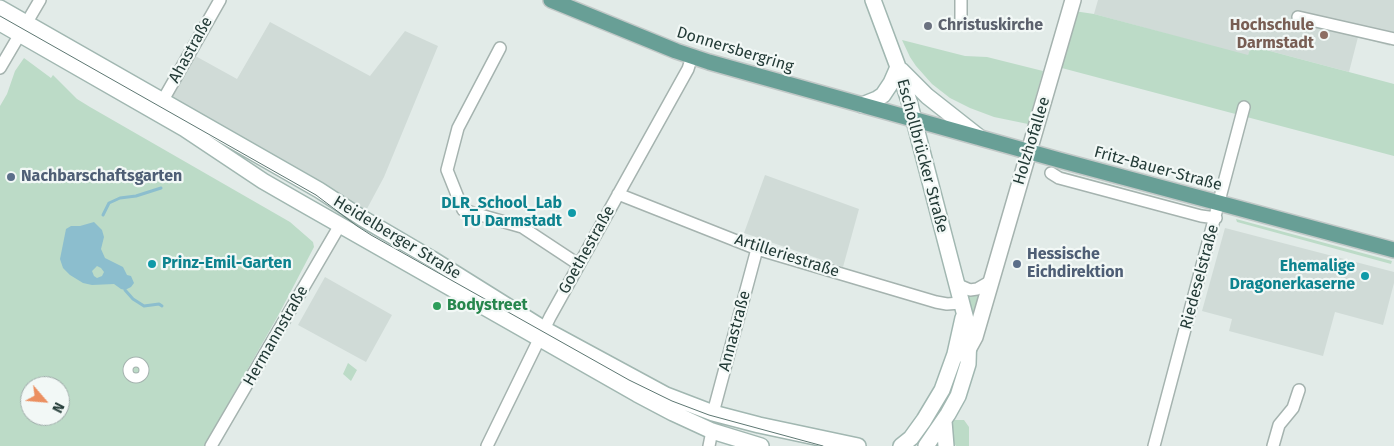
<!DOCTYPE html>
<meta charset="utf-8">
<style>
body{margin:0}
#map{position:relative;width:1394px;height:446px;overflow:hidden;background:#e2ebe8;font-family:"Fira Sans",sans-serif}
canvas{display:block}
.north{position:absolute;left:20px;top:376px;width:50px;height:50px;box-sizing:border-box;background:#f2f8f6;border:1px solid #9facaa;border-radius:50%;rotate:117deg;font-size:14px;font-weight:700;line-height:20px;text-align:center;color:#233b37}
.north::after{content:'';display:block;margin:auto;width:18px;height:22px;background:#eb8f60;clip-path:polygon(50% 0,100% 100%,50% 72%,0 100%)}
</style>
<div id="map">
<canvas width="1394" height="446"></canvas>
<div class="north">N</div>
</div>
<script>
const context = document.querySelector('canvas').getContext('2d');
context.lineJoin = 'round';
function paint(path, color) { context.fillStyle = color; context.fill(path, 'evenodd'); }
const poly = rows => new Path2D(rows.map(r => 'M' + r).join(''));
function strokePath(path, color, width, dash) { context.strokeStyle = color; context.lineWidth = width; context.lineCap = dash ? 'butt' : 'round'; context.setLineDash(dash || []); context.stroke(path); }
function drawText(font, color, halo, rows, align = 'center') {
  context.font = font + ' "Fira Sans",sans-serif'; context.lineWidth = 4.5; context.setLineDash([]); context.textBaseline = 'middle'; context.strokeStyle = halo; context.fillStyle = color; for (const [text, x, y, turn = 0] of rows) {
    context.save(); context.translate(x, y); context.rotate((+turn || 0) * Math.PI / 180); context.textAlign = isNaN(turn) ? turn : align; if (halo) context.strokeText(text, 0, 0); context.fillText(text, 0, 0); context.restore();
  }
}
const built = poly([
 [1098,0,1394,0,1394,33,1390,46,1358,37,1349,72,1251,46,1248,56,1094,14],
 [270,22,370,76,405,31,438,46,384,177,362,218,163,100,190,53,237,79],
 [765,175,859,209,843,267,744,233],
 [1225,228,1394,272,1394,283,1383,325,1335,312,1323,356,1229,331,1232,319,1202,311],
 [325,277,392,315,366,362,298,325]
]);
const green = poly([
 [1074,11,1094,14,1248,55,1251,46,1394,84,1394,156,1058,67],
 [902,40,965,56,987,57,1043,71,1028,124,994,117,970,108,950,98,932,84,916,66,910,57],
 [24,58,51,78,53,75,77,99,90,107,290,222,313,242,314,247,279,314,204,446,0,446,0,106,7,94,15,71],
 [30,386,60,386,60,416,30,416],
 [1056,170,1200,209,1201,212,1057,173],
 [1236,219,1392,261,1391,264,1237,222],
 [983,294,972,326,966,295],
 [348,363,357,370,351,381,343,374],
 [954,420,964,420,969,427,969,446,956,446,951,439,950,424]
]);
const water = poly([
 [94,222,102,230,104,237,101,249,105,258,123,267,127,275,131,276,134,283,131,287,125,290,121,289,114,284,92,285,83,283,70,275,63,268,60,259,66,229,71,226,80,226],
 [97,266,101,268,104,272,102,276,97,278,94,276,92,271]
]);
const stream = poly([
 [103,215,109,203,120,198,136,196,161,188],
 [125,290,133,299,144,306,159,304,162,306]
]);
const pedestrian = poly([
 '128 370a8 8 0 1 1 16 0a8 8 0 1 1-16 0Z'
]);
const minor = poly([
 [961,0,961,19],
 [1298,17,1394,39],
 [500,48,458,128,447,170,463,210,522,227,578,264],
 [0,68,40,0],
 [159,107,220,0],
 [1051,173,1059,178,1201,216,1216,218],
 [618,194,757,249,936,302,947,304,961,303],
 [956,284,970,290,977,289,991,281],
 [713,413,757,249],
 [211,446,340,225],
 [487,446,550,317,688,69,692,56],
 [709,446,712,431],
 [1154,446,1244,107],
 [1273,446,1279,425,1293,408,1299,390]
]);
const tertiary = poly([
 [969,348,975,337,1073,0]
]);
const secondary = poly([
 [873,0,898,67,909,101,969,331,968,364,958,396,948,414,926,446],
 [0,8,319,190,362,218,432,259,544,329,666,395,713,413,759,425,858,446],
 [0,23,185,129,263,181,303,204,637,394,673,413,712,431,761,446],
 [901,70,927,96,979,137],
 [862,105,877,99,883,95,891,83,898,67],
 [944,421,946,446],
 [901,446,911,438,924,420,942,390,955,354,963,318]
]);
const primary = poly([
 [551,0,676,51,709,62,1059,160,1394,250]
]);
const tram = poly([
 [0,16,316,195,357,226,371,235,629,380,672,401,709,415,823,446]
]);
const markers = [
 [928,26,5,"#6b7280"],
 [1324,35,5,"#8d6e63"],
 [11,177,5,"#5c6f8a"],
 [572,213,5,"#0f9aa8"],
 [152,264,5,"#0f9aa8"],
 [1017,264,5,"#5c6f8a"],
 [1365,276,5,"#0f9aa8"],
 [437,306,5,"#2e9e5b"]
];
const worshipNames = [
 ["Christuskirche",938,26]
];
const educationNames = [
 ["Hochschule",1314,26],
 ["Darmstadt",1314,44]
];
const streetNames = [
 ["Ahastraße",191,50,-61],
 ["Donnersbergring",735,50,17],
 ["Holzhofallee",1032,141,-73],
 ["Eschollbrücker Straße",922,156,75],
 ["Fritz-Bauer-Straße",1158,169,15],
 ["Heidelberger Straße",397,238,31],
 ["Goethestraße",587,250,-61],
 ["Artilleriestraße",787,256,18],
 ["Riedeselstraße",1200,277,-75],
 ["Annastraße",735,331,-75],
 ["Hermannstraße",276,336,-60]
];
const serviceNames = [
 ["Nachbarschaftsgarten",21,177],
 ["Hessische",1027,255],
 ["Eichdirektion",1027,273]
];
const cultureNames = [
 ["DLR_School_Lab",562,204],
 ["TU Darmstadt",562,222],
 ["Prinz-Emil-Garten",162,264,"left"],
 ["Ehemalige",1355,267],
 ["Dragonerkaserne",1355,285]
];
const leisureNames = [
 ["Bodystreet",447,306]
];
paint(built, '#d0dbd7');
paint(green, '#bcdbc7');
paint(water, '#8cbece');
strokePath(stream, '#8cbece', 3);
strokePath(pedestrian, '#a5b3af', 11);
strokePath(minor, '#a5b3af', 14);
strokePath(tertiary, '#a5b3af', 18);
strokePath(secondary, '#a1b7b1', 18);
strokePath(primary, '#c1c8c7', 18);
strokePath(pedestrian, '#fff', 9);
strokePath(minor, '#fff', 11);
strokePath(tertiary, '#fff', 15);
strokePath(secondary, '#fff', 15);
strokePath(primary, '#689f96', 15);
strokePath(tram, '#5d7772', 1);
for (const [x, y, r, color] of markers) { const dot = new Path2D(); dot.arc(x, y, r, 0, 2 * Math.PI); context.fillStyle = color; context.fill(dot); strokePath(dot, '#f2f8f6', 2); }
drawText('bold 16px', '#5b616d', '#f2f8f6', worshipNames, 'left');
drawText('bold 16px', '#785e54', '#f2f8f6', educationNames, 'right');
drawText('16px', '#233b37', '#f2f8f6', streetNames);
drawText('bold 16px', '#4e5e75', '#f2f8f6', serviceNames, 'left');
drawText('bold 16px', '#0d838f', '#f2f8f6', cultureNames, 'right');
drawText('bold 16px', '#27864d', '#f2f8f6', leisureNames, 'left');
</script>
